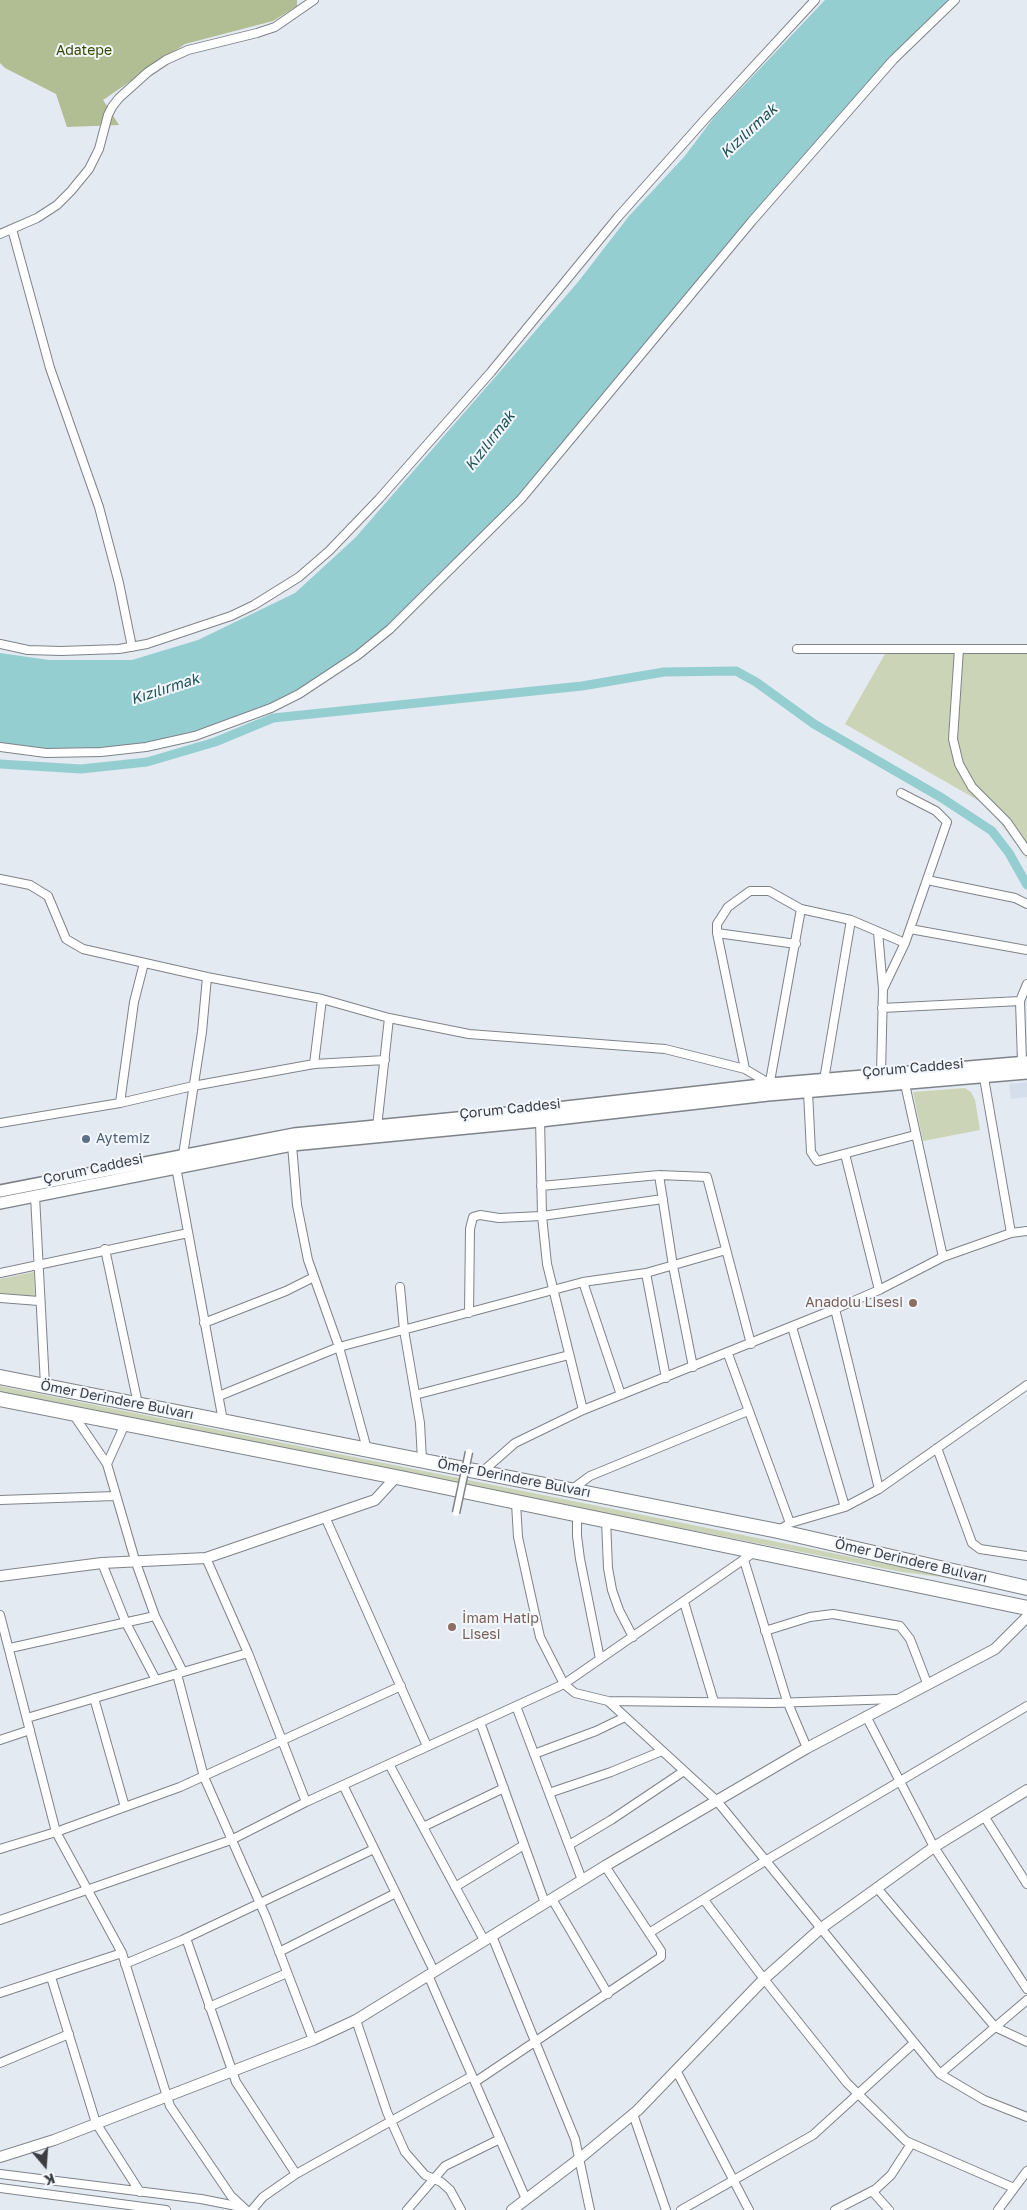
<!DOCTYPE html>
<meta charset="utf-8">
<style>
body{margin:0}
#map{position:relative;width:1027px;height:2210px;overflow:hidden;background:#e4eaf1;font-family:"Golos Text",sans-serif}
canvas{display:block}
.north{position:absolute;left:20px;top:2140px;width:50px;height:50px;-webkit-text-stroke:4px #f2f7fe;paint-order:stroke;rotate:162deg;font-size:14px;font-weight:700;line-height:20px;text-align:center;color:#3b3d40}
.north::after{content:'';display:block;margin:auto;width:18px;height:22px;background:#3b3d40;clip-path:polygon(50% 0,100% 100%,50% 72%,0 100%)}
</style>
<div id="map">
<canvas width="1027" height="2210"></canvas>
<div class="north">K</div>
</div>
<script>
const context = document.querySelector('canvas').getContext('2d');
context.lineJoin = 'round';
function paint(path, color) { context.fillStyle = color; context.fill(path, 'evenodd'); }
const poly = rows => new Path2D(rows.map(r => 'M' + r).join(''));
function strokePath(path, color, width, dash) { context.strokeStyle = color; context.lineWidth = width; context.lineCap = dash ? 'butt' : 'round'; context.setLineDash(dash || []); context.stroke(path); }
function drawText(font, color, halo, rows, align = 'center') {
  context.font = font + ' "Golos Text",sans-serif'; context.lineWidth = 4; context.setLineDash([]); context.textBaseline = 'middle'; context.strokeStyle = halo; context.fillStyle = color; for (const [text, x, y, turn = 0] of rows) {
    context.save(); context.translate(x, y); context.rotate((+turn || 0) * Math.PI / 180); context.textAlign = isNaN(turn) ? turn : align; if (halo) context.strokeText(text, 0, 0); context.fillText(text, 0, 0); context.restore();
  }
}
const built = poly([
 [1027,1082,1027,1097,1011,1099,1009,1084]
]);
const green = poly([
 [1027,653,1027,859,988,806,845,724,885,654],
 [965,1088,971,1092,975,1100,980,1130,923,1141,913,1092],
 [34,1272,35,1298,0,1293,0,1279],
 [0,1386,902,1567,957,1579,902,1572,0,1393]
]);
const forest = poly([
 [0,0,297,0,297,6,273,21,185,44,103,100,119,125,67,127,56,94,5,68,0,63]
]);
const water = poly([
 [825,0,955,0,893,60,521,499,390,629,299,694,221,728,101,752,0,747,0,653,49,660,132,660,198,640,295,593,355,538,578,282,629,216,684,157,715,116]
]);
const canal = poly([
 [0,764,81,769,147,762,215,742,273,718,582,686,664,672,736,671,756,682,814,724,942,798,992,831,1009,853,1027,885]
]);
const minor = poly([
 [12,229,50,368,99,507,119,583,132,647],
 [0,234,37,218,57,205,71,191,89,169,99,149,108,115,112,107,119,98,148,72,166,60,188,50,257,33,275,27,314,0],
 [0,644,28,650,61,651,119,649,147,644,231,616,254,605,299,577,329,551,379,499,491,372,618,217,707,117,815,0],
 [797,649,1027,649],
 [959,649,953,739,959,764,972,787,1007,822,1027,851],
 [0,747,46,753,101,752,146,747,195,736,271,708,299,694,358,655,390,629,521,499,752,221,893,60,955,0],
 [0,879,30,885,48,896,66,939,83,949,207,977,322,999,389,1018,469,1034,665,1049,745,1069,770,1084],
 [927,880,1015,898,1027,904],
 [910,929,1027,950],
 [878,932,883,989,881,1074],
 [717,933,796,944],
 [883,989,905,943,947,822,936,811,901,793],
 [322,999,314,1064,385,1060],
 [882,1008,1020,1001],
 [1022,1062,1020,1001,1027,984],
 [745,1069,717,933,717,924,728,907,750,891,769,891,801,909,851,920,905,943],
 [984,1078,1011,1233],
 [824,1080,851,920],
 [905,1084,943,1257],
 [769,1087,801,909],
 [808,1092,811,1152,817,1161,915,1135],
 [120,1103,193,1086,314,1064],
 [540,1117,542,1216,547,1264,583,1410],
 [0,1123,120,1103,134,1002,144,963],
 [377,1127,389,1018],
 [292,1145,297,1205,308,1260,339,1347,367,1449],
 [845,1154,879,1290],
 [183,1155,202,1032,207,977],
 [176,1167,223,1421],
 [659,1175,673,1266,693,1367],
 [541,1186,659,1175,707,1177,751,1344],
 [35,1196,45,1385],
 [105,1249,138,1404],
 [0,1273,188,1233],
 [646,1273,666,1378],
 [583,1282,621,1395],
 [400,1287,404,1330,420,1423,422,1460],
 [0,1298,39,1301],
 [835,1309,879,1489],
 [469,1313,470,1229,473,1217,480,1215,499,1218,542,1216,663,1199],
 [204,1323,286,1291,314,1277],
 [792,1327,845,1507],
 [728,1354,790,1523],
 [415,1395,569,1355],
 [219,1396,339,1347,583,1282,646,1273,726,1250],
 [73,1414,107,1464,125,1424],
 [937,1448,972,1543,980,1549,1027,1556],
 [107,1464,135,1560,155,1616,183,1672],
 [482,1472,515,1443,583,1410,835,1309,879,1290,943,1257,1011,1233,1027,1231],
 [571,1490,590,1476,748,1411],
 [0,1500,115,1496],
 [516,1503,518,1537,540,1637,564,1684,575,1693,608,1701,773,1703,897,1699],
 [577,1514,577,1536,580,1559,600,1659],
 [326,1519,427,1746],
 [606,1520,608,1568,612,1590,619,1610,633,1637],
 [778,1531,790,1523,845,1507,879,1489,1027,1385],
 [206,1558,248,1653,306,1802],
 [744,1560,787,1701,807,1748],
 [102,1563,126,1623,156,1680],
 [684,1602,714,1702],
 [0,1615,56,1832,122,1953,170,2106,231,2196,246,2210],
 [765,1631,810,1617,833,1614,900,1626,910,1639,927,1683],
 [10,1648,155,1616],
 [177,1674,204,1777,266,1917,313,2040],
 [94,1698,125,1807],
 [608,1701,717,1801,940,2074,984,2100,1027,2117],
 [516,1706,582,1880],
 [866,1716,934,1847,1027,1989],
 [27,1718,248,1653],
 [480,1722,545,1903],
 [0,1740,30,1730],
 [534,1754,596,1731,625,1717],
 [389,1764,484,1940],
 [343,1785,434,1971],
 [549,1793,611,1772,662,1751],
 [984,1816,1027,1884],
 [423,1827,504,1788],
 [569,1845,611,1820,684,1771],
 [0,1849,56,1832,180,1787,401,1686],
 [455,1887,524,1845],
 [877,1888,995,2027,1027,2042],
 [552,1899,608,1994],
 [704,1900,764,1979,847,2083,906,2141,1014,2188],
 [0,1920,231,1840,306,1802,564,1684,756,1551],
 [649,1933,765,1861,1027,1706],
 [492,1936,575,2139,590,2210],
 [186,1938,236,2082,296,2174],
 [279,1952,396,1893],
 [125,1964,182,1940,374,1849],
 [428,1975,526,2199],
 [51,1977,96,2123,140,2192],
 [0,1993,122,1953],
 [209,2007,287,1973],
 [356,2020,387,2112,405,2152,425,2175,441,2182,450,2190,461,2210],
 [0,2063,69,2034],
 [676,2070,749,2210],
 [940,2074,1027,2000],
 [475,2082,661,1957,661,1951,605,1866],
 [633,2114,666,2210],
 [0,2174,201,2199,241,2207],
 [0,2188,166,2210],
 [872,2191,889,2210],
 [252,2210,263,2197,296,2174,472,2076],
 [407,2210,445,2166,500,2139],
 [681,2210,813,2135,914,2043],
 [835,2210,876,2189,891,2175,911,2144],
 [998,2210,1027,2171]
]);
const tertiary = poly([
 [0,1576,102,1563,206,1558,375,1500,396,1477],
 [0,2157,54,2140,313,2040,356,2020,605,1866,807,1748,995,1649,1027,1617],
 [512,2210,579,2159,638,2110,764,1979,820,1929,934,1847,1027,1790]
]);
const secondary = poly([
 [0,1191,294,1134,539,1110,770,1084,1027,1062],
 [0,1203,292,1145,540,1121,768,1095,1027,1073]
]);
const trunk = poly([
 [0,1377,778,1531,1027,1588],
 [0,1399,396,1477,1027,1608]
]);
const pedestrianBridge = poly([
 [456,1513,469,1452]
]);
const markers = [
 [86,1139,5,"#5c6f8a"],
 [913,1303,5,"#8d6e63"],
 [452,1627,5,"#8d6e63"]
];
const parkNames = [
 ["Adatepe",84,51]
];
const streetNames = [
 ["Çorum Caddesi",913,1068,-5],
 ["Çorum Caddesi",510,1109,-6],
 ["Çorum Caddesi",93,1169,-12],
 ["Ömer Derindere Bulvarı",117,1400,11],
 ["Ömer Derindere Bulvarı",514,1478,11],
 ["Ömer Derindere Bulvarı",911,1561,13]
];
const serviceNames = [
 ["Aytemiz",96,1139]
];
const educationNames = [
 ["Anadolu Lisesi",903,1303],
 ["İmam Hatip",462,1619,"left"],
 ["Lisesi",462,1635,"left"]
];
const waterNames = [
 ["Kızılırmak",749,131,-43],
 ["Kızılırmak",490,441,-52],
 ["Kızılırmak",165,689,-18]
];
paint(built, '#d5dfec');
paint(green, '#cbd4b6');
paint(forest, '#b1be93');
paint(water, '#94ced1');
strokePath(canal, '#94ced1', 9);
strokePath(minor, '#7e8389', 10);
strokePath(tertiary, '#7e8389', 12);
strokePath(secondary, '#7e8389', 14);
strokePath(trunk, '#7e8389', 16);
strokePath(minor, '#fff', 8);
strokePath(tertiary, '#fff', 10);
strokePath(secondary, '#fff', 11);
strokePath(trunk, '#fff', 14);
strokePath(pedestrianBridge, '#7e8389', 9, []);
strokePath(pedestrianBridge, '#fff', 6);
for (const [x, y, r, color] of markers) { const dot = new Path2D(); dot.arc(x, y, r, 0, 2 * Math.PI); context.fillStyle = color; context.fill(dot); strokePath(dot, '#f2f7fe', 2); }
drawText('14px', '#3a4700', '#f2f7fe', parkNames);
drawText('14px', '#3b3d40', '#f2f7fe', streetNames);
drawText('14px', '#4e5e75', '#f2f7fe', serviceNames, 'left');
drawText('14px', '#785e54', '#f2f7fe', educationNames, 'right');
drawText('italic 15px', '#215456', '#f2f7fe', waterNames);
</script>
